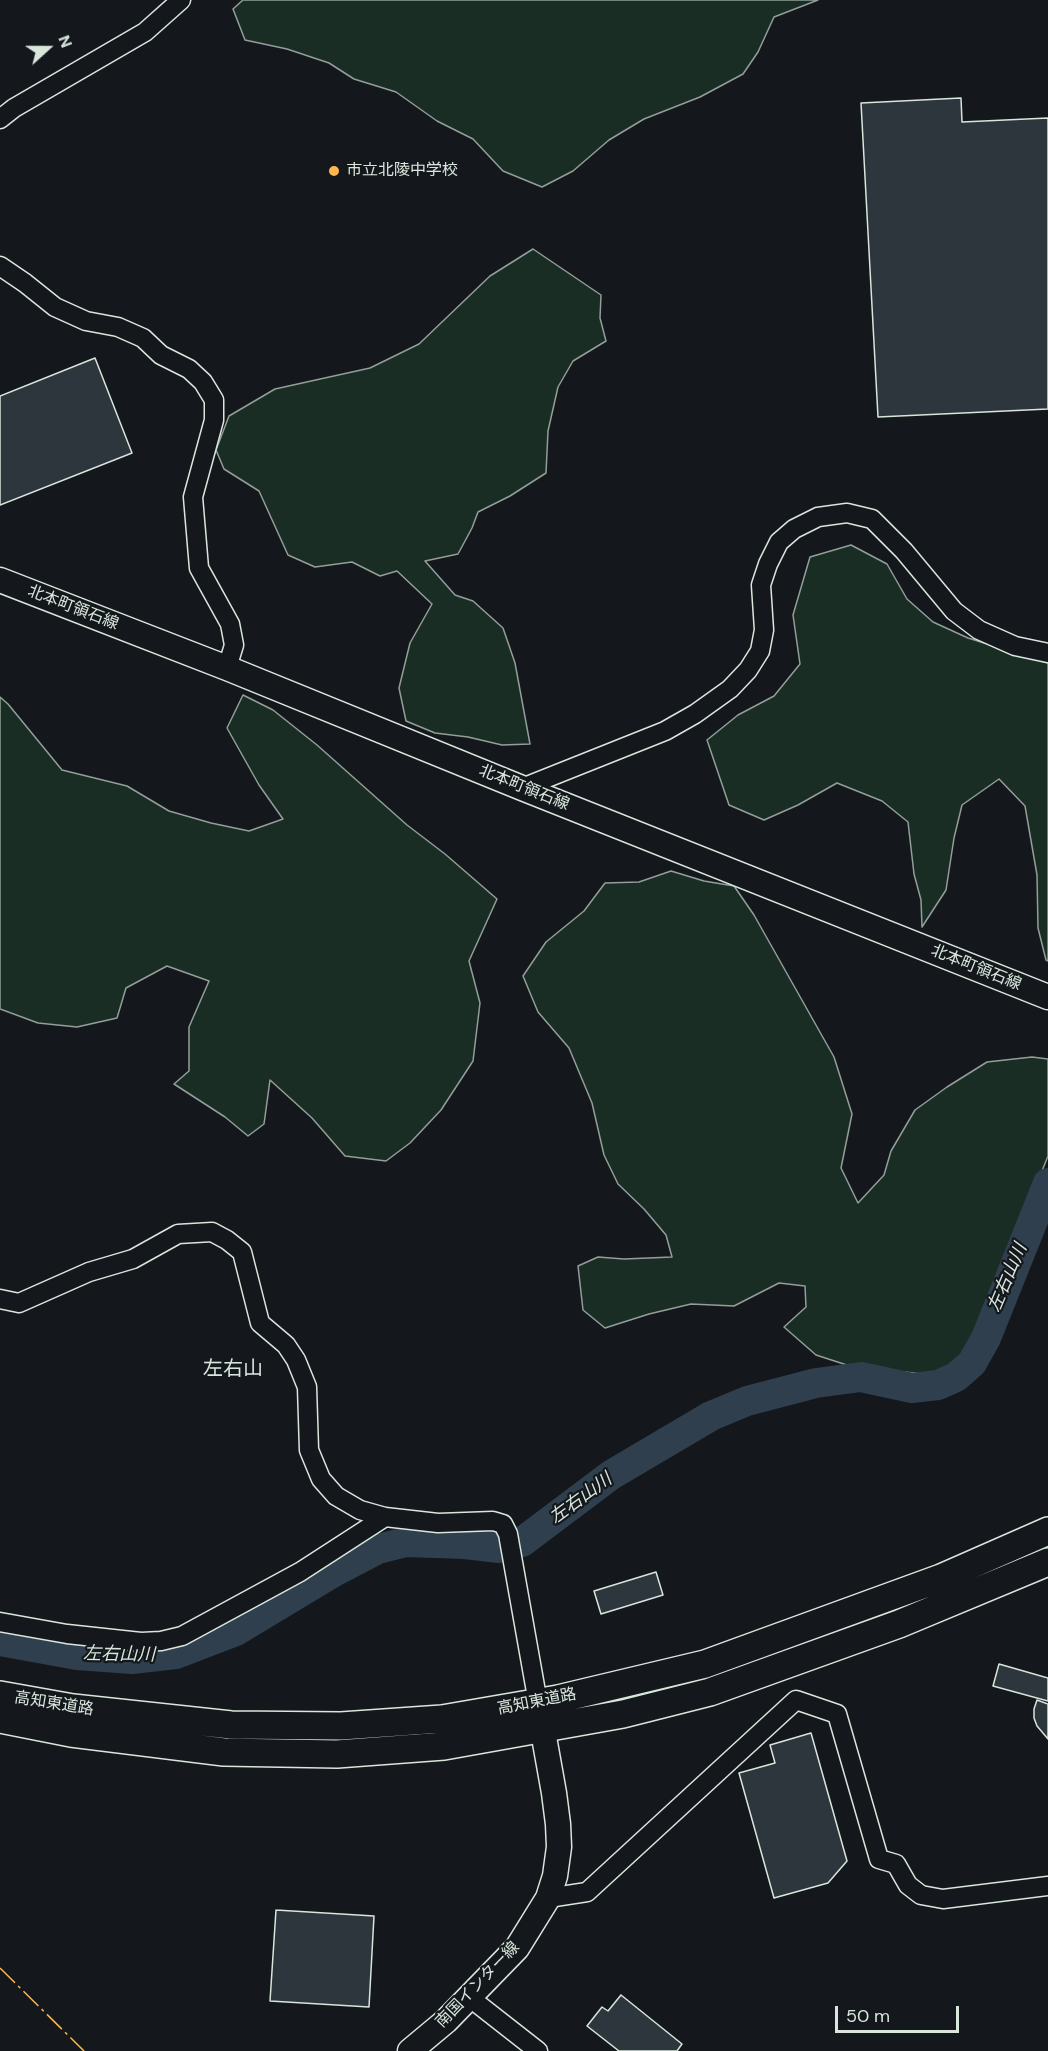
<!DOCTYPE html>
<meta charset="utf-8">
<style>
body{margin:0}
#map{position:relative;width:1048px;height:2051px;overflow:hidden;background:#14181c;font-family:"DM Sans",sans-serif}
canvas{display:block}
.north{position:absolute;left:18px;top:18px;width:60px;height:60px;-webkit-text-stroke:4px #14181c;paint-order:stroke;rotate:69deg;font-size:16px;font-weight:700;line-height:24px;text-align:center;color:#d8e6dc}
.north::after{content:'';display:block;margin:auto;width:21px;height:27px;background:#d8e6dc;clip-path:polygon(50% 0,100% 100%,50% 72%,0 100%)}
.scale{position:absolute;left:835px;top:2006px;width:124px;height:27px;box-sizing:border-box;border:3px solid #d8e6dc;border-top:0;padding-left:8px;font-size:18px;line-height:21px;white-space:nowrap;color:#d8e6dc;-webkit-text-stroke:4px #14181c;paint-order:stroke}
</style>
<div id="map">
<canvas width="1048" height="2051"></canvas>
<div class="north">N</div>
<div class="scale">50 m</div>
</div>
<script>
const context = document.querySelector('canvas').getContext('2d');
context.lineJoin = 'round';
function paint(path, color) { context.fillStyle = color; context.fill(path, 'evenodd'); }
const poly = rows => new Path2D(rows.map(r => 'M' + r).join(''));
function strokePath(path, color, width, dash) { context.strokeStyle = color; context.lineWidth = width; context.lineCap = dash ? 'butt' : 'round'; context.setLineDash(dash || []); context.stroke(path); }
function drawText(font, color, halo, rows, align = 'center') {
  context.font = font + ' "DM Sans","Noto Sans JP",sans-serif'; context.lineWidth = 4.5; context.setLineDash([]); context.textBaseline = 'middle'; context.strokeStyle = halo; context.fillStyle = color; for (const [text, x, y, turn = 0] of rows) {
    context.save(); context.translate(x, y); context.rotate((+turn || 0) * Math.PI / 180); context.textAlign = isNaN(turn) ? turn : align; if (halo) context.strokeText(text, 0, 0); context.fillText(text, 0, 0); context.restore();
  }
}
const green = poly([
 [243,0,818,0,774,17,758,52,743,74,700,97,644,119,609,140,573,171,542,187,503,171,473,139,437,121,396,92,354,79,329,63,287,49,245,40,233,9,243,0],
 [533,249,601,295,600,318,606,341,573,361,558,387,548,431,546,473,510,496,478,512,472,528,458,554,425,561,455,595,473,601,503,628,515,663,530,744,502,745,468,737,435,733,406,721,399,688,410,643,432,604,397,571,380,576,352,562,315,567,288,555,259,491,224,469,216,450,229,416,275,389,370,368,419,344,490,276,533,249],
 [851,545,887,564,907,599,933,622,968,638,1048,663,1048,961,1046,960,1038,928,1037,875,1025,806,999,779,962,805,954,838,946,890,922,927,921,900,914,874,908,822,882,801,837,783,798,805,764,820,729,805,707,740,738,715,774,696,800,664,793,615,810,557,851,545],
 [243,695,273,710,317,745,407,825,445,854,497,899,469,961,480,1003,473,1061,441,1110,410,1143,386,1161,345,1156,312,1118,270,1080,264,1124,248,1136,225,1117,174,1084,189,1071,189,1027,209,981,167,966,126,988,117,1018,77,1027,38,1023,0,1009,0,697,8,704,62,770,127,786,169,811,211,823,249,831,283,819,259,785,227,728,243,695],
 [671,871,704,881,734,886,754,915,834,1057,852,1114,841,1168,858,1203,884,1175,891,1151,915,1110,947,1087,987,1062,1032,1057,1048,1059,1048,1156,976,1334,963,1355,935,1375,853,1367,816,1355,784,1327,806,1307,805,1286,779,1283,734,1306,691,1304,649,1314,605,1328,583,1310,578,1266,598,1257,624,1259,672,1257,666,1235,644,1209,618,1184,604,1155,592,1103,569,1048,538,1012,523,976,546,942,584,911,605,883,639,882,671,871]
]);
const river = poly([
 [0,1641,77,1655,132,1659,176,1654,236,1631,334,1572,378,1549,406,1542,465,1544,499,1548,522,1542,611,1475,711,1416,747,1401,816,1383,861,1377,912,1388,938,1385,956,1377,972,1363,986,1338,1048,1183]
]);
const building = poly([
 [961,98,962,122,1048,118,1048,409,878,417,861,103,961,98],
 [95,358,132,453,0,505,0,396,95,358],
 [656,1572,663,1595,601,1614,594,1591,656,1572],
 [999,1664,1048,1678,1048,1701,993,1686,999,1664],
 [1037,1700,1048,1704,1048,1739,1037,1726,1034,1718,1034,1709,1037,1700],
 [811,1733,847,1861,828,1883,774,1898,739,1773,775,1763,770,1745,811,1733],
 [276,1910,374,1916,369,2007,270,2001,276,1910],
 [621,1995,682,2044,677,2051,619,2051,587,2026,602,2007,608,2011,621,1995]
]);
const minor = poly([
 [0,119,14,108,145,32,181,0],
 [0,266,25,283,55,307,86,321,118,327,143,338,161,355,189,369,203,382,214,400,214,420,193,497,199,568,230,624,234,645,227,668],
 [522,788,665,731,695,714,730,689,748,670,760,651,764,630,761,585,768,564,779,542,794,529,818,517,847,513,872,519,904,551,954,611,979,630,1015,646,1048,653],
 [0,1299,19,1303,89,1272,133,1259,178,1234,212,1232,227,1240,242,1252,260,1323,286,1345,296,1360,307,1387,309,1450,321,1479,336,1496,360,1510,385,1517,438,1523,493,1521,503,1524,508,1534,538,1703],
 [0,1622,67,1634,141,1642,161,1641,182,1636,300,1572,385,1517],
 [548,1898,587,1892,796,1700,837,1714,879,1859,896,1864,908,1885,921,1895,943,1899,1048,1886],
 [469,1997,538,2051]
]);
const major = poly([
 [0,580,227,668,522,788,1048,997],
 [410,2051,446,2021,517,1948,548,1898,555,1876,559,1847,558,1824,554,1793,539,1709]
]);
const highway = poly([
 [0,1695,73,1708,231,1725,341,1726,442,1719,558,1699,705,1664,941,1578,1048,1531],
 [0,1719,71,1733,224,1752,337,1754,444,1746,623,1714,710,1692,899,1624,1048,1562]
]);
const power = poly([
 [0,1968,84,2051]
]);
const markers = [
 [334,171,6,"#ffb74d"]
];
const poiNames = [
 ["市立北陵中学校",346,171]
];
const streetNames = [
 ["北本町領石線",73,608,21],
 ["北本町領石線",524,788,22],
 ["北本町領石線",976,968,22],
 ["高知東道路",537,1702,-11],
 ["高知東道路",54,1704,9],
 ["南国インター線",478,1985,-46]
];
const waterNames = [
 ["左右山川",1008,1278,-67],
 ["左右山川",581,1499,-36],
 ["左右山川",119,1655,1]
];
const quarterNames = [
 ["左右山",233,1370]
];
paint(green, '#1a2d24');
strokePath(green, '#939e99', 1.5);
strokePath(river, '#2f3f4d', 30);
paint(building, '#2c363c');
strokePath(building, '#d8e6dc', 1.5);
strokePath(minor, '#d8e6dc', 21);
strokePath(major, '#d8e6dc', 27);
strokePath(highway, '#d8e6dc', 30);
strokePath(minor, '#14181c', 18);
strokePath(major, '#14181c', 24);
strokePath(highway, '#14181c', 27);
strokePath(power, '#ffb74d', 1.5, [21, 4.5, 3, 4.5]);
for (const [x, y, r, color] of markers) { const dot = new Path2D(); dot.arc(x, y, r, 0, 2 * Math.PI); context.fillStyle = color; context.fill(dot); strokePath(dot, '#14181c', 2); }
drawText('16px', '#d8e6dc', '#14181c', poiNames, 'left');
drawText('16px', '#d8e6dc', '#14181c', streetNames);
drawText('italic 18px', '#d8e6dc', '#14181c', waterNames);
drawText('20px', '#d8e6dc', '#14181c', quarterNames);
</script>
